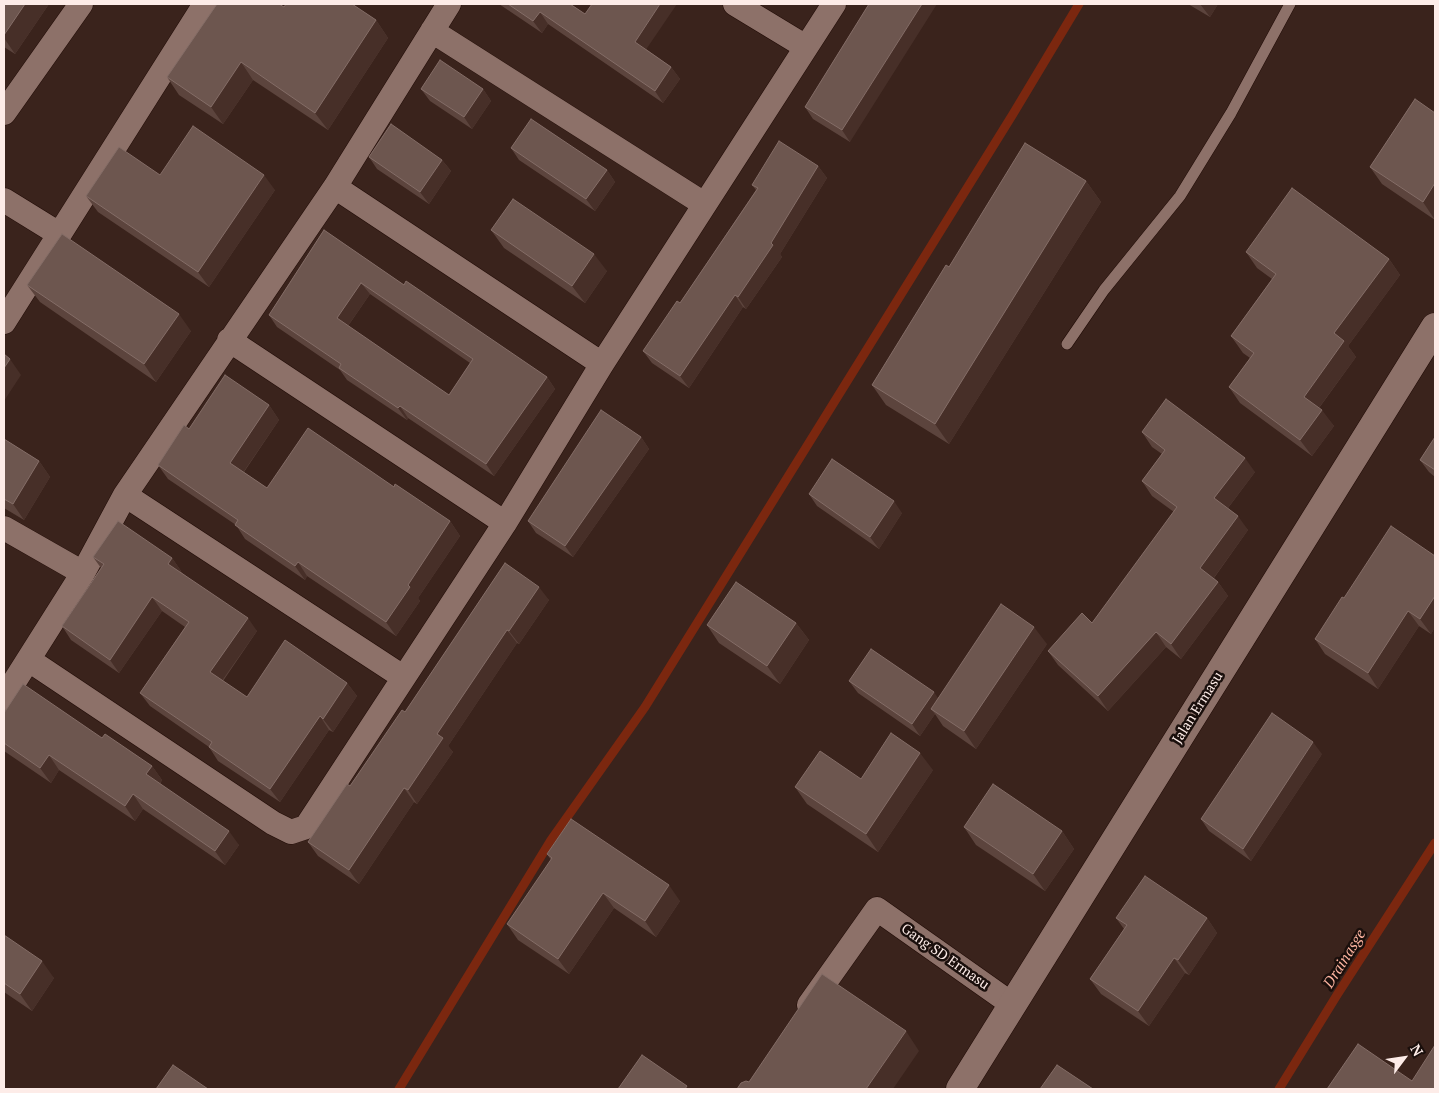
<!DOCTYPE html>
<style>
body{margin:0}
#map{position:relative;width:1439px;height:1093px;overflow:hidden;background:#3a231c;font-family:"PT Serif",serif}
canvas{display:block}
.frame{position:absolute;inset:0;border:5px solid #fdece8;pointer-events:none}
.north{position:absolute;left:1379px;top:1033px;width:50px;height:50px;-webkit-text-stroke:4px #1a0f0c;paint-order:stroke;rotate:59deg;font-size:14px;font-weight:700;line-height:20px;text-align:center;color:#fdece8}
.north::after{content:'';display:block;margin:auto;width:18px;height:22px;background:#fdece8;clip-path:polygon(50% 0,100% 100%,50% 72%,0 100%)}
</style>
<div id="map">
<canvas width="1439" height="1093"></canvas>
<div class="frame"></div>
<div class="north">N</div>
</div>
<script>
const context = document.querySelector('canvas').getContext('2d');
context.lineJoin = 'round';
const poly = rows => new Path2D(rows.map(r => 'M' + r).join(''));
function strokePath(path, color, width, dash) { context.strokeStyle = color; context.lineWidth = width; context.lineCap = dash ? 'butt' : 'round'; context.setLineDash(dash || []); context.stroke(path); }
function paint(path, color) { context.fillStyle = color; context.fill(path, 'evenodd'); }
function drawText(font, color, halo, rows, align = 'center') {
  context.font = font + ' "PT Serif",serif'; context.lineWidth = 5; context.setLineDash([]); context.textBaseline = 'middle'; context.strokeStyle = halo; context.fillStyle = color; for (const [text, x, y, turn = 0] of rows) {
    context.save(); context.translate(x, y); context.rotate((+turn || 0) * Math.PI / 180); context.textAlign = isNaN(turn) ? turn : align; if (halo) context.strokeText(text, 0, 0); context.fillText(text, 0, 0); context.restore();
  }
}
const stream = poly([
 [399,1089,551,840,645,707,1013,114,1079,4],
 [1279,1089,1337,995,1435,843]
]);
const service = poly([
 [1067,344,1104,290,1180,196,1231,113,1290,4]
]);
const minor = poly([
 [735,4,806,47],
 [432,31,704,204],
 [4,113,81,4],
 [335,187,602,364],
 [4,200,59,234],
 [4,322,205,4],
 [229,340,505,523],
 [125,495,403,677],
 [4,528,83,573],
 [29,660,273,823,291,832,306,827,505,523,602,364,834,4],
 [4,698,83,573,125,495,335,187,449,4],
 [809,1005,877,909,1013,1005]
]);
const tertiary = poly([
 [960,1089,1435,327]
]);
const wall = poly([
 [4,4,49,4,15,54,4,47],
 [499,4,570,4,585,14,646,49,671,67,680,79,663,103,548,24,542,33],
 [869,4,850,142,813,119,805,107],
 [1188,4,1218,4,1210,17],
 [284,7,376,20,388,38,328,130,253,80,223,124,179,95,167,77],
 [421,89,483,89,491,101,472,129,430,101],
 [1415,99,1435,220,1382,184,1370,167],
 [511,148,607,170,615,182,595,211,519,160],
 [369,157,442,160,451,171,429,204,377,169],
 [818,166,827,178,780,254,782,257,746,309,743,307,689,388,652,363,643,351,680,303,756,190,752,185],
 [160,175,275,190,209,287,98,212,86,196],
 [1086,181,1101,202,949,444,886,405,872,385,949,267],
 [324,230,404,285,547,377,555,389,494,476,408,418,407,420,347,380,340,370,277,327,269,315],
 [370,294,470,363,449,395,348,326],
 [491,230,607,271,585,303,504,248],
 [1246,252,1389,259,1400,275,1348,346,1356,357,1319,408,1334,426,1312,456,1240,403,1229,387,1250,358,1243,353,1231,336,1272,279,1257,268],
 [27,285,191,331,156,382,40,302],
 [269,405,279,420,244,472,267,488,394,487,450,521,460,536,418,598,420,601,396,636,307,576,305,580,245,539,236,525,168,479,158,465,189,429],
 [1142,432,1255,472,1228,508,1248,530,1214,578,1218,582,1228,596,1181,659,1166,647,1108,711,1058,665,1048,651,1092,623,1174,512,1152,496,1142,481,1162,454,1152,447],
 [641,437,649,449,573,557,536,533,528,521],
 [1435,437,1435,477,1429,472,1420,460],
 [4,439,39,461,50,477,24,520,4,508],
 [809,494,902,513,879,549,817,506],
 [1435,556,1435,627,1431,634,1419,626,1378,689,1325,654,1315,639,1344,598],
 [93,557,172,558,181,571,181,572,257,631,223,681,247,697,347,683,357,696,333,732,329,730,280,802,218,761,209,747,150,706,140,693,185,627,162,611,119,673,71,640,62,626,101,568],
 [505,563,549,600,519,644,517,643,448,746,453,752,417,804,414,802,359,884,318,856,308,842,405,712],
 [796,623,809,640,780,684,719,643,707,625],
 [1047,644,976,749,943,726,935,714,920,736,858,693,849,681,938,698],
 [4,713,102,738,152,766,162,780,160,784,239,845,225,865,143,809,135,821,59,770,51,783,4,751],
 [1322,754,1251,861,1209,831,1201,819],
 [933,770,878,852,807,804,795,787],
 [964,827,1062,831,1074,849,1045,891,976,845],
 [547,854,680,901,656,937,614,908,569,974,518,940,507,924,551,860],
 [1116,918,1207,918,1217,933,1189,975,1185,973,1149,1026,1101,994,1090,979,1124,929],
 [4,935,54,978,32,1011,4,992]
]);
const shadedWall = poly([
 [25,4,49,4,15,54,4,38,4,35],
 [660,4,677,4,643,54,635,42],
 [922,4,937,4,850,142,842,130],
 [1200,4,1218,4,1210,17],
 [540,12,548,24,542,33,533,21],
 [376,20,388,38,328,130,315,113],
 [241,62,253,80,223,124,211,107],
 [671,67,680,79,663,103,655,91],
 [483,89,491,101,472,129,464,117],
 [442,160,451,171,429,204,420,192],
 [818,166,827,178,780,254,782,257,746,309,738,297],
 [607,170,615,182,595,211,586,199],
 [264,175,275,190,209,287,198,272],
 [1086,181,1101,202,949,444,935,424],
 [1435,183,1435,220,1423,202],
 [594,254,607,271,585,303,572,286],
 [1389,259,1400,275,1348,346,1356,357,1315,413,1304,397,1334,333],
 [361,283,370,294,345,330,337,318],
 [735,295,743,307,689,388,680,376],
 [179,314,191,331,156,382,144,364],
 [10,359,21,375,4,401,4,368],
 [547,377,555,389,494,476,486,464],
 [269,405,279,420,240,477,230,463],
 [400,406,408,418,407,420,398,408],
 [1322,410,1334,426,1312,456,1300,440],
 [641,437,649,449,573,557,565,546],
 [1245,458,1255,472,1224,513,1214,498],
 [39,461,50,477,24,520,13,504],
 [894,501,902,513,879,549,870,537],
 [1238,516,1248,530,1210,583,1200,568],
 [450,521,460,536,418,598,420,601,396,636,386,622,408,585],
 [172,558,181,571,177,577,168,564],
 [298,562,307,576,305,580,295,566],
 [1218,582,1228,596,1181,659,1171,644],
 [539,587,549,600,519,644,509,631],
 [1435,596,1435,627,1431,634,1420,619],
 [152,597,162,611,119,673,110,660],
 [1408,611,1419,626,1378,689,1368,673],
 [248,618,257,631,219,685,210,672],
 [796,623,809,640,780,684,767,666],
 [1034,627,1047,644,976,749,964,731],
 [507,630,517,643,448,746,453,752,417,804,408,790,437,734],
 [1156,632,1166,647,1108,711,1098,696],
 [347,683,357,696,333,732,323,719],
 [934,692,942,704,931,709,935,714,920,736,912,724],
 [320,716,329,730,280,802,270,789],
 [1313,742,1322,754,1251,861,1243,849],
 [920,753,933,770,878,852,866,834],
 [49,755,59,770,51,783,40,768],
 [152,766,162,780,156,789,146,774],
 [404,788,414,802,359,884,349,870],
 [133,794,143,809,135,821,125,806],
 [229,831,239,845,225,865,215,851],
 [1062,831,1074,849,1045,891,1033,874],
 [669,885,680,901,656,937,645,921],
 [603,893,614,908,569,974,558,959],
 [1207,918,1217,933,1189,975,1178,960],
 [1174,958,1185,973,1149,1026,1138,1011],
 [42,961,54,978,32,1011,20,994],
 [906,1031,919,1051,893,1089,866,1089]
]);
const building = poly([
 [4,4,25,4,4,35,4,4],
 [217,4,279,4,284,7,286,4,352,4,376,20,315,113,241,62,211,107,167,77,217,4],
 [508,4,570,4,585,14,592,4,660,4,635,42,671,67,655,91,540,12,533,21,508,4],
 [869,4,922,4,842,130,805,107,869,4],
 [440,60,483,89,464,117,421,89,440,60],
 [1415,99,1435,113,1435,183,1423,202,1370,167,1415,99],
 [531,119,607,170,586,199,511,148,531,119],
 [391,124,442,160,420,192,369,157,391,124],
 [193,126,264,175,198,272,86,196,119,147,160,175,193,126],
 [779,141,818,166,771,243,773,245,738,297,735,295,680,376,643,351,677,301,680,303,758,188,752,185,779,141],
 [1025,143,1086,181,935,424,872,385,946,265,949,267,1025,143],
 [1292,188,1389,259,1334,333,1344,341,1304,397,1322,410,1300,440,1229,387,1254,353,1231,336,1276,274,1246,252,1292,188],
 [513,199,594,254,572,286,491,230,513,199],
 [324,230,404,285,406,281,547,377,486,464,400,406,398,408,339,368,341,364,269,315,324,230],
 [361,283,473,359,449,395,337,318,361,283],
 [62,234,179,314,144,364,27,285,62,234],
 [4,354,10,359,4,368,4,354],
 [225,375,269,405,230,463,267,488,308,428,394,487,395,484,450,521,408,585,410,587,386,622,298,562,295,566,235,525,238,520,158,465,184,425,189,429,225,375],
 [1166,399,1245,458,1214,498,1238,516,1200,568,1218,582,1171,644,1156,632,1098,696,1048,651,1082,613,1092,623,1177,507,1142,481,1165,450,1142,432,1166,399],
 [601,410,641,437,565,546,528,521,601,410],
 [1435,437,1435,470,1420,460,1435,437],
 [4,439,39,461,13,504,4,499,4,439],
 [832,459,894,501,870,537,809,494,832,459],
 [118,521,172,558,168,564,248,618,210,672,247,697,285,640,347,683,323,719,320,716,270,789,209,747,212,742,140,693,189,622,152,597,110,660,62,626,104,564,93,557,118,521],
 [1391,526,1435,556,1435,596,1420,619,1408,611,1368,673,1315,639,1342,597,1344,598,1391,526],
 [505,563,539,587,509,631,507,630,437,734,443,738,408,790,404,788,349,870,308,842,347,784,350,786,402,710,405,712,505,563],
 [736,582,796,623,767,666,707,625,736,582],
 [1001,604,1034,627,964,731,931,709,1001,604],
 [871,649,934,692,912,724,849,681,871,649],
 [23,684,102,738,105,734,152,766,146,774,229,831,215,851,133,794,125,806,49,755,40,768,4,743,4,713,23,684],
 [1272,713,1313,742,1243,849,1201,819,1272,713],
 [891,733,920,753,866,834,795,787,820,751,861,779,891,733],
 [993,784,1062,831,1033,874,964,827,993,784],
 [571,819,669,885,645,921,603,893,558,959,507,924,552,858,547,854,571,819],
 [1145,876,1207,918,1178,960,1174,958,1138,1011,1090,979,1127,925,1116,918,1145,876],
 [4,935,42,961,20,994,4,983,4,935],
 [822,974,906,1031,866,1089,737,1089,741,1083,746,1081,749,1082,822,974],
 [1358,1044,1412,1081,1435,1045,1435,1089,1327,1089,1358,1044],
 [642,1055,687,1086,685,1089,618,1089,642,1055],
 [173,1065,208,1089,156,1089,173,1065],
 [1057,1065,1093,1089,1040,1089,1057,1065]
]);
const streetNames = [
 ["Jalan Ermasu",1198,708,-58],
 ["Gang SD Ermasu",945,957,35]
];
const waterNames = [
 ["Drainasge",1345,959,-58]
];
strokePath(stream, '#7b270f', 9);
strokePath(service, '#200b06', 12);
strokePath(minor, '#200b06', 25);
strokePath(tertiary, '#200b06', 29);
strokePath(service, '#8d7169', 11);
strokePath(minor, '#8d7169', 24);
strokePath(tertiary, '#8d7169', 28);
paint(wall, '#5c443d');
paint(shadedWall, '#472f28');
paint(building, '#6d564f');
strokePath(building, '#846d67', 1);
drawText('14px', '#fdece8', '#1a0f0c', streetNames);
drawText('italic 15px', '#fdb4a0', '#1a0f0c', waterNames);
</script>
